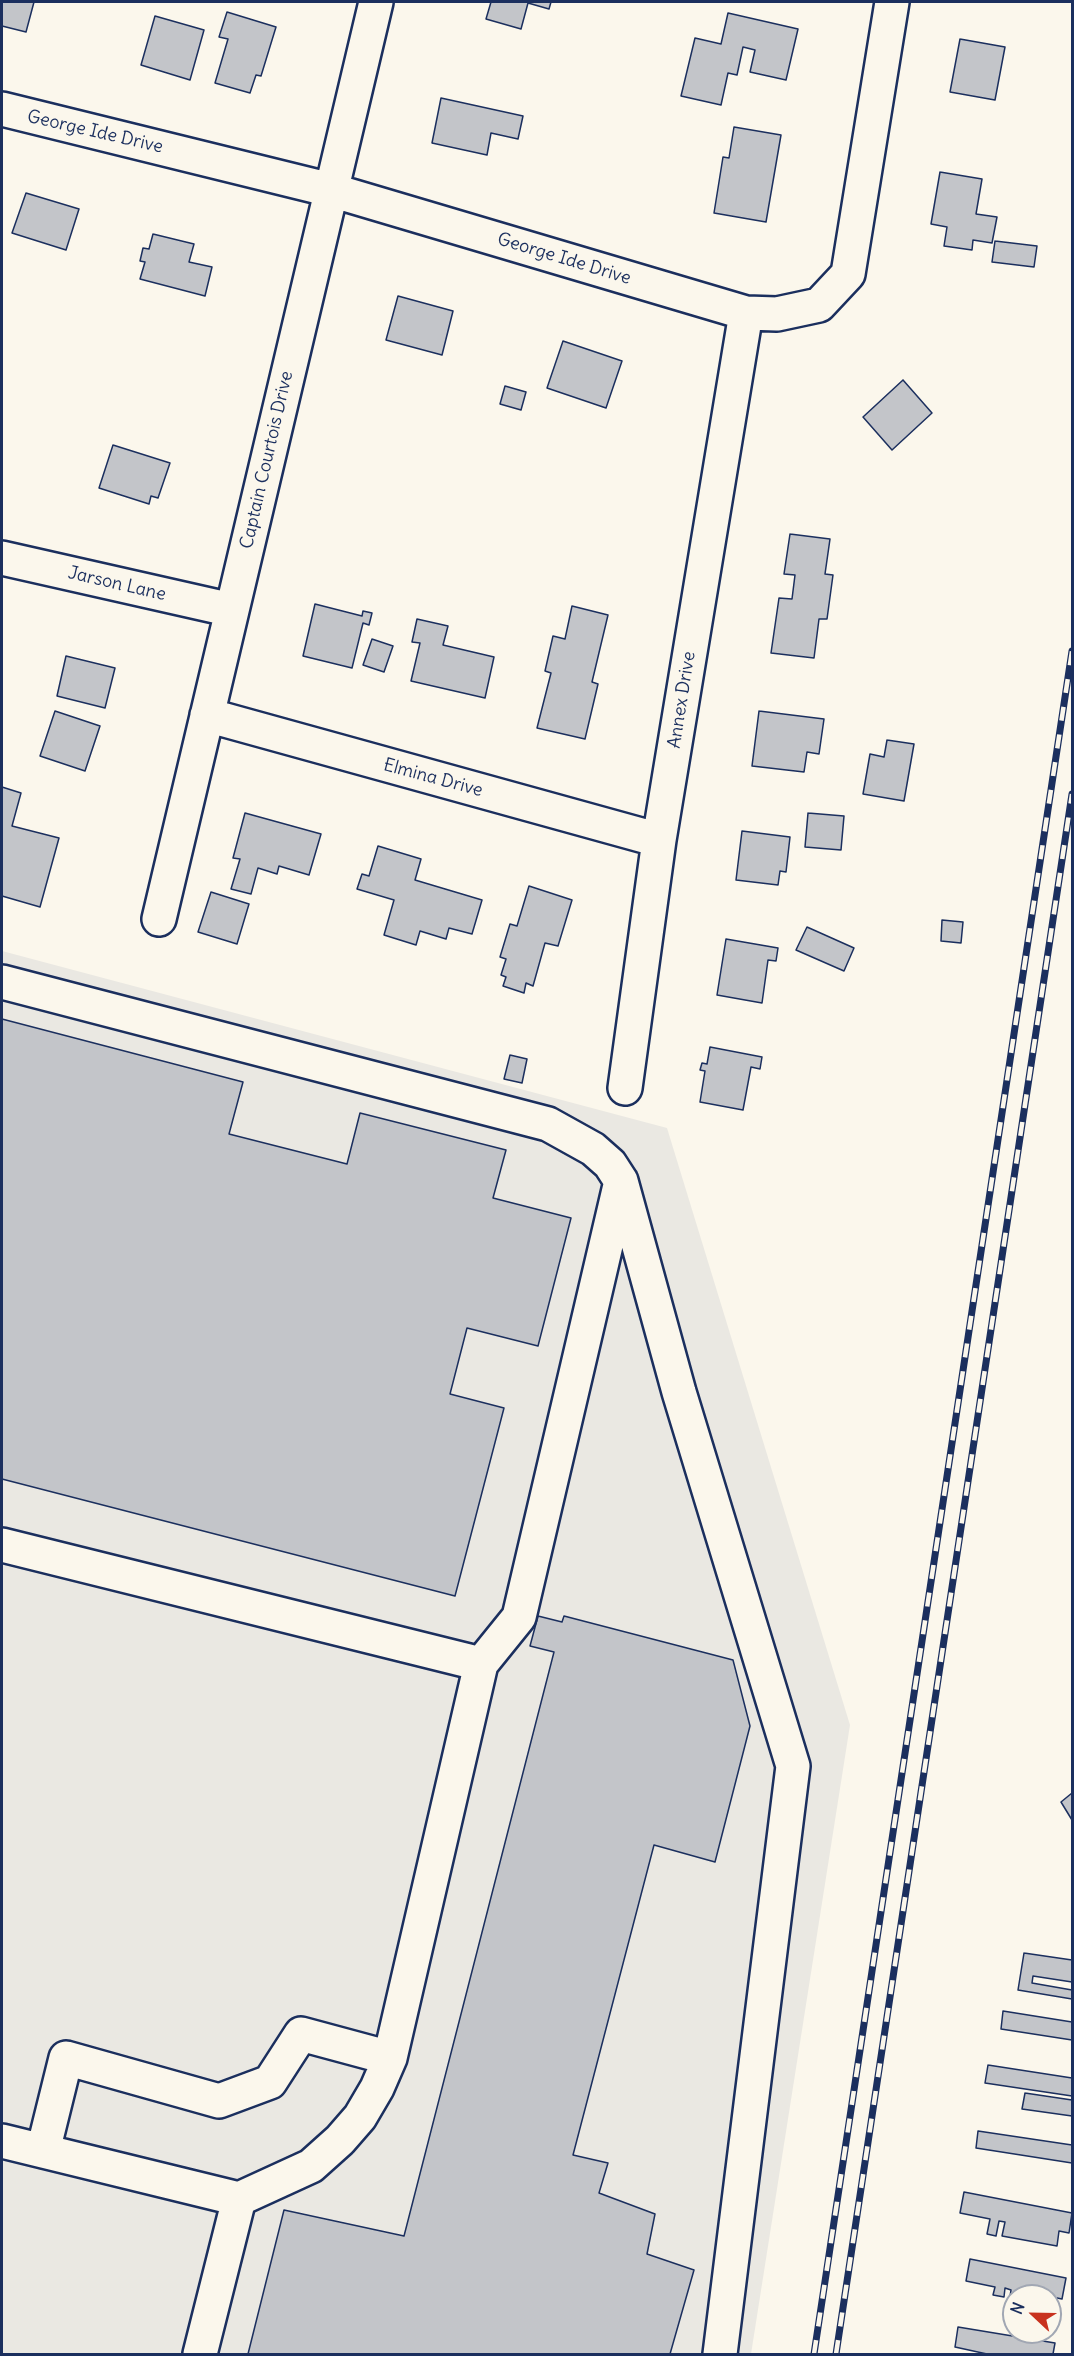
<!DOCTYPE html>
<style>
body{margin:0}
#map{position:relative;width:1074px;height:2356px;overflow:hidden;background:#fbf7ec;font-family:Delius,sans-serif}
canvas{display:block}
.frame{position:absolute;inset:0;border:3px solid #1b2f5e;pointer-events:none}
.north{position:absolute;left:1002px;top:2284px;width:60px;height:60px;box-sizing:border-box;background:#fbf7ec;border:2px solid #a1a7b3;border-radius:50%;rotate:292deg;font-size:16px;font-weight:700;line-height:24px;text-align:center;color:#1b2f5e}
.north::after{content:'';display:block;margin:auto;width:21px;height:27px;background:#c8321e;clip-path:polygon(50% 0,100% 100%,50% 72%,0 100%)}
</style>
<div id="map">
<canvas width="1074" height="2356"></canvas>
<div class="frame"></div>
<div class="north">N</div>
</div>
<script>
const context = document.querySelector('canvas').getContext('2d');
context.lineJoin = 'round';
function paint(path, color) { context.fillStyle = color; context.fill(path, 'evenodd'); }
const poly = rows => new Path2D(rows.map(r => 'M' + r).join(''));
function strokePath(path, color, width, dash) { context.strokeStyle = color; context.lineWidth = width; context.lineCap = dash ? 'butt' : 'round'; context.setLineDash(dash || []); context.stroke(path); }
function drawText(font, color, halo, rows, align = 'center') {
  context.font = font + ' Delius,sans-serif'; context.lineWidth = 4.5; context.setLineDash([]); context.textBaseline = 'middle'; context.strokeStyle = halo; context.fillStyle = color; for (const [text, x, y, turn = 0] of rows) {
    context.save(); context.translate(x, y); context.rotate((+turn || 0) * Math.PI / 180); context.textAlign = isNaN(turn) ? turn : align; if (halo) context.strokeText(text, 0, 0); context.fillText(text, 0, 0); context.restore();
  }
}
const built = poly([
 [2,951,667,1128,850,1725,751,2354,2,2354]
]);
const building = poly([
 [2,2,34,2,26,32,2,26,2,2],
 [491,2,551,2,549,9,528,3,521,29,486,19,491,2],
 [227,12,276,27,261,76,256,75,250,93,215,83,228,39,219,37,227,12],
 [728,13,798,29,786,80,750,72,755,50,743,47,737,75,728,73,721,105,681,96,695,38,721,44,728,13],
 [155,16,204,30,190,80,141,65,155,16],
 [960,39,1005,47,995,100,950,92,960,39],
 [441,98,523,116,518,139,491,133,487,155,432,143,441,98],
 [734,127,781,135,766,222,714,213,723,157,729,158,734,127],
 [940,172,982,179,976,214,997,217,992,243,973,240,972,250,944,246,947,227,931,224,940,172],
 [26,193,79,209,66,250,12,233,26,193],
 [153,234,194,244,189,262,212,267,205,296,140,279,145,262,140,261,143,248,149,249,153,234],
 [995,241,1037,246,1034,267,992,262,995,241],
 [398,296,453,311,442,355,386,340,398,296],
 [563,341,622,361,606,408,547,388,563,341],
 [903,380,932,413,892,450,863,417,903,380],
 [505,386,526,392,521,410,500,404,505,386],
 [113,445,170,463,158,498,151,496,149,504,99,488,113,445],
 [790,534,830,539,825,574,833,575,827,619,819,619,814,658,771,653,779,598,792,599,795,575,784,574,790,534],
 [315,604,362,616,363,611,372,613,369,625,363,623,352,668,303,656,315,604],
 [572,606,608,615,592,682,598,684,585,739,537,728,551,673,545,671,553,636,565,639,572,606],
 [417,619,448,626,443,645,494,657,485,698,411,681,420,643,412,642,417,619],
 [372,639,393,646,384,672,363,665,372,639],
 [66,656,115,668,105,708,57,696,66,656],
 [55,711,100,726,85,771,40,756,55,711],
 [759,711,824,719,819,754,807,752,804,772,752,766,759,711],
 [887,740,914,744,904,801,863,794,870,754,884,757,887,740],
 [2,787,21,793,12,826,59,838,40,907,2,896,2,787],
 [245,813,321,834,309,875,279,866,277,874,258,868,251,894,231,889,240,859,233,858,245,813],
 [808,813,844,816,841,850,805,847,808,813],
 [742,831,790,837,786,872,780,871,778,885,736,880,742,831],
 [378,846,421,859,415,880,482,900,472,934,449,928,446,939,420,931,416,945,384,935,394,900,357,889,362,874,369,876,378,846],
 [529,886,572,900,558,946,545,943,533,986,526,983,524,993,503,986,506,977,501,975,506,959,500,957,510,924,517,926,529,886],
 [211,892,249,904,237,944,198,932,211,892],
 [942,920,963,922,961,943,941,941,942,920],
 [807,927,854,948,844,971,796,950,807,927],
 [726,939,778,948,776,961,768,960,762,1003,717,995,726,939],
 [2,1019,243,1082,229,1134,347,1164,360,1113,506,1150,493,1198,571,1218,538,1346,467,1328,450,1394,504,1408,455,1596,2,1479,2,1019],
 [710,1047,762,1057,760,1069,751,1067,743,1110,700,1102,705,1071,700,1070,702,1063,707,1064,710,1047],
 [510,1055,527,1059,522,1083,504,1079,510,1055],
 [538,1616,562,1622,564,1616,733,1660,750,1726,715,1862,654,1845,573,2155,608,2163,599,2193,655,2214,647,2254,694,2270,670,2354,248,2354,284,2210,404,2236,554,1652,530,1646,538,1616],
 [1072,1793,1072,1820,1061,1802,1072,1793],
 [1024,1953,1072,1960,1072,1982,1033,1976,1032,1983,1072,1990,1072,1999,1018,1990,1024,1953],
 [1003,2011,1072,2022,1072,2040,1001,2029,1003,2011],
 [988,2065,1072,2078,1072,2096,985,2083,988,2065],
 [1025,2093,1072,2100,1072,2116,1022,2109,1025,2093],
 [978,2131,1072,2145,1072,2163,976,2148,978,2131],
 [964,2192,1072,2213,1069,2233,1059,2231,1057,2246,1002,2236,1005,2222,999,2221,996,2236,987,2234,990,2219,960,2213,964,2192],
 [970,2259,1066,2278,1062,2299,1057,2298,1054,2312,1050,2311,1050,2296,1014,2296,1014,2304,1009,2303,1011,2290,1005,2288,1004,2297,993,2295,995,2287,966,2281,970,2259],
 [958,2327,1055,2343,1053,2354,987,2354,955,2347,958,2327]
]);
const minor = poly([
 [2,109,331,190,746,313,777,314,819,305,848,274,892,2],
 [2,558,232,610],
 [207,715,659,840],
 [159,919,376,2],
 [2,982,548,1124,593,1149,610,1164,621,1181],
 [625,1088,659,840,746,313],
 [2,1545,481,1664,390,2058,377,2088,360,2117,340,2140,311,2166,239,2199],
 [481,1664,519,1617,621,1181,679,1392,793,1766,720,2354],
 [2,2141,239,2199,200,2354],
 [43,2151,66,2058,219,2101,270,2082,301,2034,390,2058]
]);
const rail = poly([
 [814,2354,1072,651],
 [836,2354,1072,794]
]);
const streetNames = [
 ["George Ide Drive",95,132,13],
 ["George Ide Drive",564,259,17],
 ["Captain Courtois Drive",267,460,-77],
 ["Jarson Lane",117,584,13],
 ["Annex Drive",682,700,-81],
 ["Elmina Drive",433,778,15]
];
paint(built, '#eae8e2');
paint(building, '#c3c5c9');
strokePath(building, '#1b2f5e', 1.5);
strokePath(minor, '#1b2f5e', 38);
strokePath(minor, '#fbf7ec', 33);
strokePath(rail, '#1b2f5e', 7);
strokePath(rail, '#fbf7ec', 4.5, [14]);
drawText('18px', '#1b2f5e', '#fbf7ec', streetNames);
</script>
